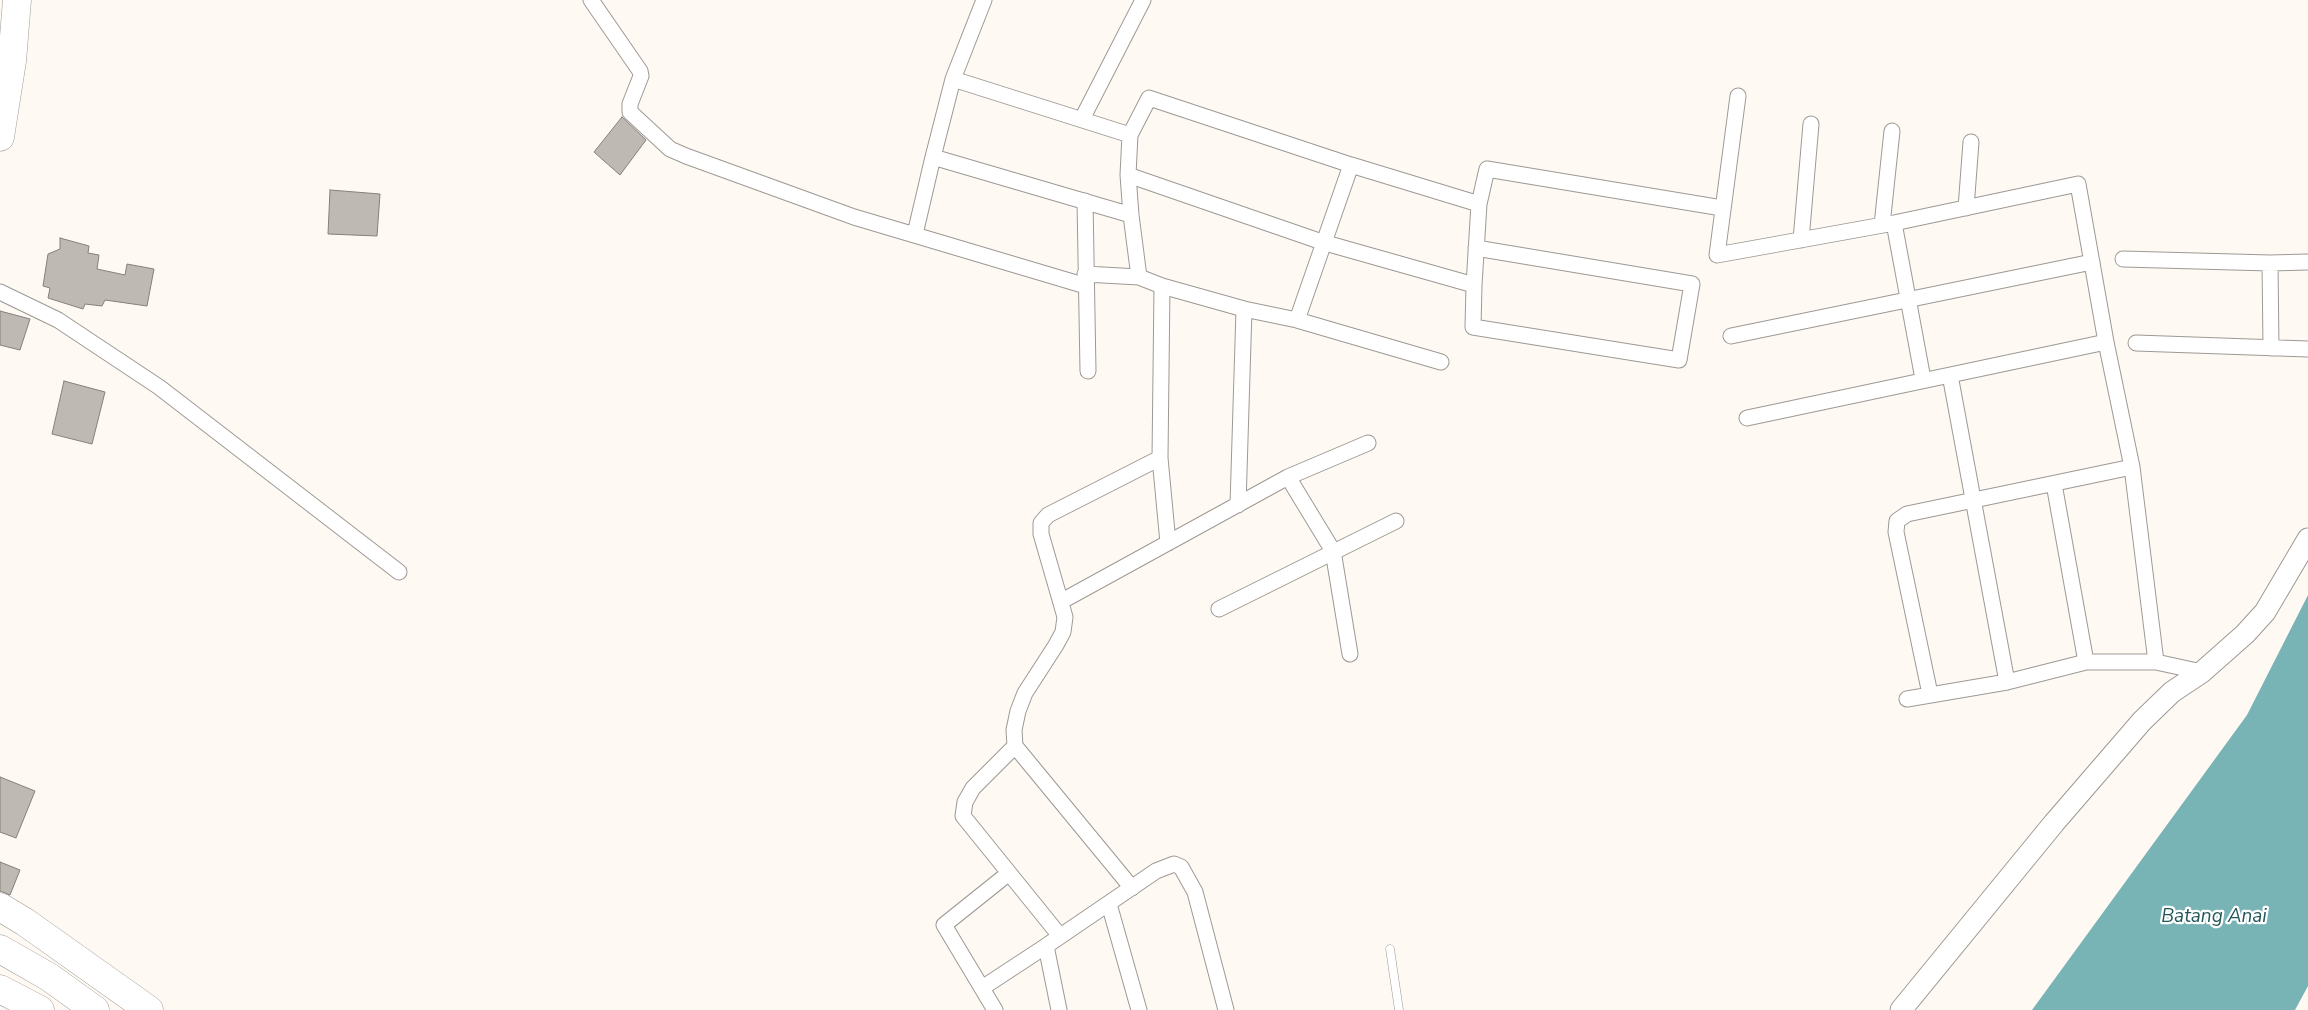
<!DOCTYPE html>
<style>
body{margin:0}
canvas{display:block;background:#fef9f3}
</style>
<canvas width="2308" height="1010"></canvas>
<script>
const context = document.querySelector('canvas').getContext('2d');
context.lineJoin = 'round';
function paint(path, color) { context.fillStyle = color; context.fill(path, 'evenodd'); }
const poly = rows => new Path2D(rows.map(r => 'M' + r).join(''));
function strokePath(path, color, width, dash) { context.strokeStyle = color; context.lineWidth = width; context.lineCap = dash ? 'butt' : 'round'; context.setLineDash(dash || []); context.stroke(path); }
function drawText(font, color, halo, rows, align = 'center') {
  context.font = font + ' "Nunito Sans",sans-serif'; context.lineWidth = 4.5; context.setLineDash([]); context.textBaseline = 'middle'; context.strokeStyle = halo; context.fillStyle = color; for (const [text, x, y, turn = 0] of rows) {
    context.save(); context.translate(x, y); context.rotate((+turn || 0) * Math.PI / 180); context.textAlign = isNaN(turn) ? turn : align; if (halo) context.strokeText(text, 0, 0); context.fillText(text, 0, 0); context.restore();
  }
}
const water = poly([
 [2308,595,2308,986,2295,1010,2032,1010,2247,715]
]);
const building = poly([
 [622,117,646,140,620,175,594,152,622,117],
 [330,190,380,194,377,236,328,234,330,190],
 [60,238,89,246,88,253,99,255,97,269,125,275,127,264,154,269,147,306,105,300,102,306,85,304,83,309,48,298,50,288,43,286,48,254,60,249,60,238],
 [0,311,30,319,20,350,0,345,0,311],
 [64,381,105,392,92,444,52,434,64,381],
 [0,777,35,791,16,838,0,832,0,777],
 [0,862,20,870,10,895,0,891,0,862]
]);
const lane = poly([
 [1390,949,1399,1010]
]);
const street = poly([
 [591,0,640,71,641,76,630,104,630,112,670,149,686,156,854,217,1086,286],
 [953,79,984,0],
 [1738,96,1717,255,1894,223,2078,184,2106,342,2132,467,2156,662],
 [1082,119,1143,0],
 [933,157,953,79,1130,135],
 [1128,175,1322,242,1474,285],
 [1085,201,1088,371],
 [1479,204,1487,169,1722,208],
 [1966,208,1971,142],
 [1894,223,1923,379],
 [1882,225,1892,131],
 [915,234,933,157,1131,215],
 [1801,240,1811,124],
 [2123,259,2270,263],
 [1085,274,1139,277],
 [1162,286,1244,309,1297,320,1441,362],
 [0,292,58,320,159,387,399,572],
 [1297,320,1351,165],
 [1731,336,2092,262],
 [2136,343,2308,349],
 [2271,348,2270,263,2308,262],
 [1950,375,2007,682],
 [1747,418,2106,342],
 [1288,477,1333,551,1350,654],
 [2054,484,2086,662],
 [1238,505,1244,309],
 [1168,543,1160,458,1162,286,1139,277,1131,215,1128,175,1130,135,1149,98,1351,165,1479,204,1474,285,1473,327,1679,360,1692,284,1476,248],
 [1062,601,1288,477,1368,443],
 [1219,609,1396,521],
 [1930,694,1896,532,1897,521,1907,514,2132,467],
 [1907,699,2007,682,2086,662,2156,662,2202,672],
 [1015,746,973,788,965,802,963,816,1060,936],
 [1132,888,1015,746,1014,730,1018,711,1025,693,1056,645,1063,632,1065,617,1041,534,1041,523,1048,515,1160,458],
 [1109,904,1139,1010],
 [982,988,1046,946],
 [995,1010,944,925,1009,873],
 [1059,1010,1046,946,1156,871,1174,864,1181,867,1195,892,1226,1010]
]);
const secondary = poly([
 [1901,1010,2054,823,2142,721,2172,692,2202,672,2245,634,2265,612,2308,539]
]);
const highway = poly([
 [0,137,12,61,17,0],
 [0,907,25,922,149,1010],
 [0,949,49,977,95,1010],
 [0,989,40,1010]
]);
const waterNames = [
 ["Batang Anai",2214,917]
];
paint(water, '#78b4b6');
paint(building, '#beb9b3');
strokePath(building, '#84807b', 1);
strokePath(lane, '#9e9994', 9);
strokePath(street, '#9e9994', 17);
strokePath(secondary, '#9e9994', 23);
strokePath(highway, '#9e9994', 29);
strokePath(lane, '#fff', 8);
strokePath(street, '#fff', 15);
strokePath(secondary, '#fff', 21);
strokePath(highway, '#fff', 28);
drawText('italic 19px', '#225659', '#fff', waterNames);
</script>
